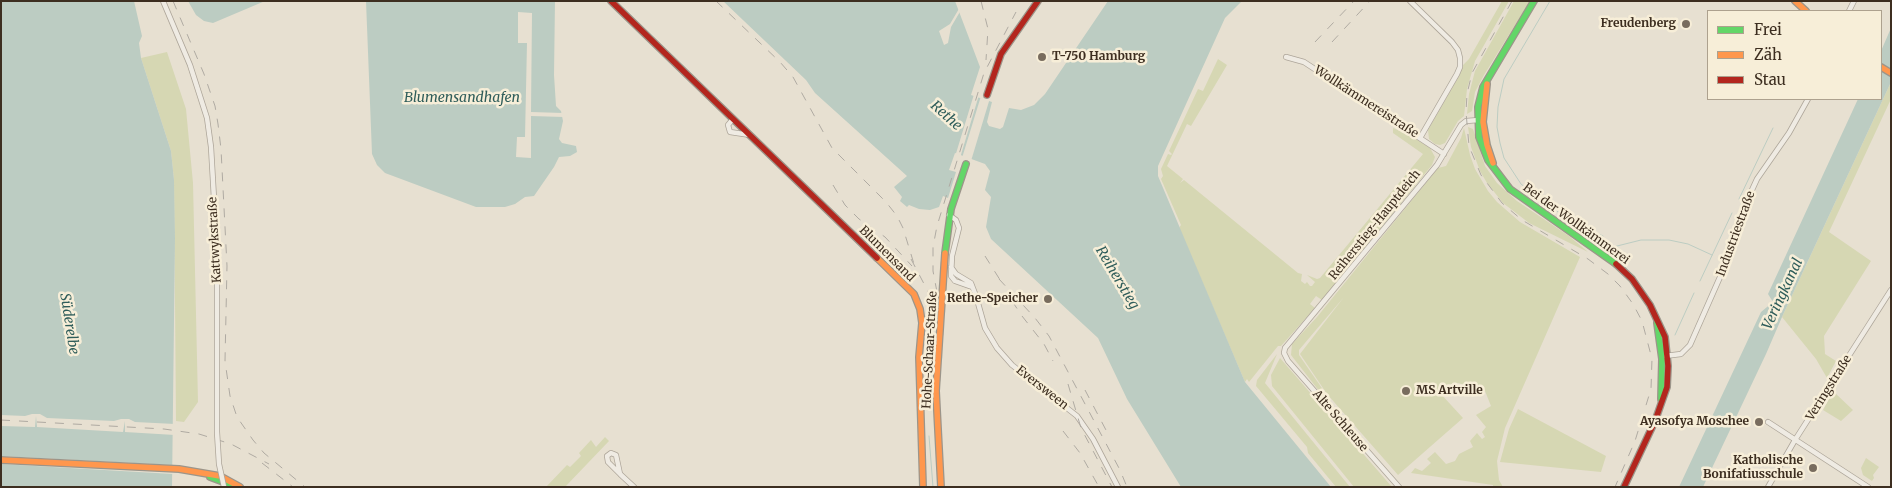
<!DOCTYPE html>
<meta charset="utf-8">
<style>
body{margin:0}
#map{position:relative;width:1892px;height:488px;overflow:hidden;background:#e7e0d1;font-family:Merriweather,serif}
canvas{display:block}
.frame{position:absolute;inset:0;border:2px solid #3d2e20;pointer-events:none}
.legend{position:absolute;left:1707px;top:10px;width:175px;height:90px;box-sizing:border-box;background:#f7eed8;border:1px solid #ada18e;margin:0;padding:6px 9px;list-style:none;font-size:15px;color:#3d2e20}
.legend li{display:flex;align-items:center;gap:10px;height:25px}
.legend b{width:25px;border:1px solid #ada18e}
</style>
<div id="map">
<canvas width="1892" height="488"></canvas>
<div class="frame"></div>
<ul class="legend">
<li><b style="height:6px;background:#63d668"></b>Frei</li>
<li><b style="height:6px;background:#ff974d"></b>Zäh</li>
<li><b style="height:6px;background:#b3261e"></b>Stau</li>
</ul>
</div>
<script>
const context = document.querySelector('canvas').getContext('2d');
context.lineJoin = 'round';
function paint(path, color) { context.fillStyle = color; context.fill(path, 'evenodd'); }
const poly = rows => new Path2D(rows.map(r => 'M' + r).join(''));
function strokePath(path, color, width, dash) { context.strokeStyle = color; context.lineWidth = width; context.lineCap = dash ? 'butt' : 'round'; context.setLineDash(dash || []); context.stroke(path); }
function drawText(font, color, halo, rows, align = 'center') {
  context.font = font + ' Merriweather,serif'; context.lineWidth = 5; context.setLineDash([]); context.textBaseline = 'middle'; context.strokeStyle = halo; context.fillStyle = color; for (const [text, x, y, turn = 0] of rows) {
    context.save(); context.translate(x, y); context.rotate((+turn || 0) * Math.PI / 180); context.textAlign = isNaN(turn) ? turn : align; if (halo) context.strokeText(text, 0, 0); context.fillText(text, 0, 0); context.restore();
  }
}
const green = poly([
 [1502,1,1509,1,1475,61,1467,89,1464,116,1458,121,1445,143,1440,145,1435,144,1429,139,1428,130,1459,76,1463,65,1469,59],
 [1514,1,1530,1,1484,75,1475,92,1472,111,1467,114,1469,94,1475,71],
 [167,52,186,109,193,183,198,402,184,422,176,421,174,180,171,151,141,58],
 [1218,59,1227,65,1191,126,1187,124,1167,166,1183,179,1180,183,1184,180,1298,273,1302,274,1301,281,1305,284,1307,282,1310,286,1312,286,1315,282,1307,275,1317,279,1320,278,1423,154,1393,133,1393,128,1408,134,1430,148,1435,157,1432,165,1322,300,1316,296,1310,304,1315,308,1281,346,1278,346,1249,382,1247,379,1245,382,1179,228,1181,225,1161,179,1163,176,1161,169,1168,154,1171,155,1172,154,1169,151,1198,89,1203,91],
 [1891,82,1891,99,1829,232,1871,261,1824,336,1825,354,1836,361,1827,378,1816,359,1782,317],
 [1468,127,1473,129,1485,166,1497,183,1517,201,1569,236,1588,252,1529,223,1503,203,1487,183,1480,171,1471,147],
 [1464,128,1470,155,1475,169,1488,191,1497,202,1520,222,1580,257,1505,428,1497,461,1499,480,1503,487,1493,487,1493,485,1411,473,1415,468,1422,471,1431,463,1427,459,1435,452,1446,464,1455,461,1459,454,1473,447,1470,441,1477,433,1482,439,1485,437,1482,432,1486,427,1476,415,1491,406,1485,391,1458,383,1445,385,1440,393,1463,418,1398,475,1327,394,1300,354,1344,297,1299,350,1299,355,1326,394,1323,396,1291,355,1292,344,1317,317,1438,168,1446,166,1461,138],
 [1277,354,1265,383,1350,487,1336,487,1308,453,1307,447,1256,386,1257,380],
 [1280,358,1392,487,1354,487,1272,386,1271,375],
 [1835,393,1853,410,1841,421,1823,410,1831,395],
 [1518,409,1606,456,1601,472,1500,462,1509,429],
 [605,437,609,441,565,487,546,487,567,465,570,467,581,456,579,453,591,440,596,447],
 [1866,458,1879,467,1873,475,1874,478,1872,481,1863,475,1861,468]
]);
const water = poly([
 [1,1,134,1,142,36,139,43,141,58,171,151,174,180,175,238,172,487,1,487],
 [188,1,265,1,213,23,204,21,196,15],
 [366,1,555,1,554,75,556,106,561,111,563,121,559,139,562,143,576,146,577,152,570,156,559,157,554,167,534,196,525,197,515,204,505,207,476,207,385,173,377,165,372,154],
 [723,1,955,1,980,67,971,95,992,102,987,122,989,126,1000,129,1003,127,1009,108,1021,110,1034,105,1045,94,1108,1,1242,1,1225,18,1158,166,1158,176,1245,382,1331,487,1181,487,1127,399,1098,338,991,239,986,227,991,197,985,190,990,171,985,164,955,153,949,170,956,172,948,198,943,196,939,207,930,210,919,209,909,205,907,207,900,201,902,197,894,187,907,176,815,93,806,80],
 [1891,28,1891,82,1782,317,1766,354,1703,487,1679,487,1761,312,1773,302,1768,294,1858,99,1881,99,1881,51]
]);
const pier = poly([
 [960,7,961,10,951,27,948,43,944,45,939,31,950,24],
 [518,12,532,13,531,112,563,113,564,117,531,116,531,158,516,157,517,137,525,137,527,43,518,43],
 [975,91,974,94,979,95,960,158,956,156,954,160],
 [981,96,990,98,971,161,962,158],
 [32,414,40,414,47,418,114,421,121,419,129,419,135,422,175,424,175,435,125,432,125,421,123,432,37,427,36,416,35,427,1,426,1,415,25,416],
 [1,456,173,465,173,474,1,464]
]);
const stream = poly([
 [1550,1,1504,79,1498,107,1497,127,1500,143,1504,158,1521,184,1555,210,1577,224,1603,236],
 [1739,199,1773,128],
 [1613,247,1641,240,1669,240,1688,244,1712,255],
 [1700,281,1732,213],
 [1675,335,1694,293],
 [929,436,933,487]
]);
const street = poly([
 [163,1,190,65,207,118,211,147,217,250],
 [1410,1,1452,42,1458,50,1460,58,1460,67,1457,74,1420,138],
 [1849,11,1854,1],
 [1286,57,1304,62,1444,154],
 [733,119,728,125,730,132,750,135],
 [949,215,956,220,959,228,952,256,951,276,955,281,972,287],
 [951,267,956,274,971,283,976,296,985,328,997,348,1012,365,1077,416,1093,439,1118,487],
 [1665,356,1681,354,1690,345,1728,259,1741,214,1757,179,1789,133,1808,99],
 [1768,422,1868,487],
 [620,474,616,455,611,453,607,456,608,462,620,474,634,487],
 [1399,487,1288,361,1284,353,1285,348,1437,165,1461,125,1466,121,1479,120],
 [1768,487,1795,440,1891,290]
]);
const fast = poly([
 [1534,1,1483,87,1478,107,1479,137,1488,160,1510,189,1616,264],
 [945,253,951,209,966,164],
 [1657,323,1662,359,1661,399],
 [210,477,234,486]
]);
const slow = poly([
 [1795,1,1806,11],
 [1881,67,1891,73],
 [1487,84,1483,122,1487,145,1493,163],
 [877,258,914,294,920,309,922,323,919,357,923,487],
 [936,391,941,487],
 [1,460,179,469,220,476,240,487]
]);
const jam = poly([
 [611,1,877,258],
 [987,95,1001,54,1038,1],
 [1616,264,1632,279,1650,305,1665,337,1668,366,1667,387,1655,421,1624,487]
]);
const rail = poly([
 [173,1,204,74,215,106,218,124,221,149,227,266,225,361,230,396,237,417,253,440,264,453,305,487],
 [716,1,780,62,793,77,832,148,886,202,897,216,903,228,914,264],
 [981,1,988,29,986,60],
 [1512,1,1472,73,1467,94,1466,112,1469,146,1481,175,1502,203,1522,220,1588,259,1608,274,1620,286,1633,304,1642,321,1652,359,1651,389,1635,441,1615,487],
 [1315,42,1354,1],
 [1332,42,1370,1],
 [833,185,845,205,859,219,885,237,912,266],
 [985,256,1002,283],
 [911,259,933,301],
 [999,279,1035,318,1049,336,1120,470,1127,487],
 [1012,301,1022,316,1044,344,1053,361],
 [943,309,937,292,933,271,933,247,937,226,984,73,1016,12],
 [1068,384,1081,428,1112,487],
 [1085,390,1107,432],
 [1,420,164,429,199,434,231,444,269,464],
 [1063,431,1080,453,1099,487],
 [262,463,293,487]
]);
const streetBridge = poly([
 [217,250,217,432,219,464,224,487]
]);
const slowBridge = poly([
 [936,391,945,253]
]);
const markers = [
 [1686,24,5,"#786c5e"],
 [1042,57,5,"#786c5e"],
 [1048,299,5,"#786c5e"],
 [1406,391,5,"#786c5e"],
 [1759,422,5,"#786c5e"],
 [1813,468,5,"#786c5e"]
];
const poiNames = [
 ["Freudenberg",1676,24],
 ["T-750 Hamburg",1052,57,"left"],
 ["Rethe-Speicher",1038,299],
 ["MS Artville",1416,391,"left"],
 ["Ayasofya Moschee",1749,422],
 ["Katholische",1803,461],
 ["Bonifatiusschule",1803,475]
];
const streetNames = [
 ["Wollkämmereistraße",1366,102,33],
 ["Bei der Wollkämmerei",1576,224,36],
 ["Reiherstieg-Hauptdeich",1375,225,-51],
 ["Industriestraße",1736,234,-70],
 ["Kattwykstraße",215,240,-93],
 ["Blumensand",887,254,45],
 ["Hohe-Schaar-Straße",930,350,-87],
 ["Eversween",1042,388,38],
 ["Veringstraße",1829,388,-58],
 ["Alte Schleuse",1340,421,49]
];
const waterNames = [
 ["Blumensandhafen",462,98],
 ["Rethe",946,116,42],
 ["Reiherstieg",1117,278,59],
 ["Veringkanal",1783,294,-65],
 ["Süderelbe",69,324,81]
];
paint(green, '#d6d7b3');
paint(water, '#bcccc2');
paint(pier, '#e7e0d1');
strokePath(stream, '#bcccc2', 1);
strokePath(street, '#ada599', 6);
strokePath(fast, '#9c958a', 8);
strokePath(slow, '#9c958a', 8);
strokePath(jam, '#9c958a', 8);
strokePath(street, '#efebe3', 4.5);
strokePath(fast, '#63d668', 5.5);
strokePath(slow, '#ff974d', 5.5);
strokePath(jam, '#b3261e', 5.5);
strokePath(rail, '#afaaa2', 1, [9, 9]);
strokePath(streetBridge, '#ada599', 6, []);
strokePath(slowBridge, '#9c958a', 8, []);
strokePath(streetBridge, '#efebe3', 4.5);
strokePath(slowBridge, '#ff974d', 5.5);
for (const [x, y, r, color] of markers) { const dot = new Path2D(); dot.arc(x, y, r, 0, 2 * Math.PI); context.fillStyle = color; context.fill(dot); strokePath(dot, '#f7eed8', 2); }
drawText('bold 12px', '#3d2e20', '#f7eed8', poiNames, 'right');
drawText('12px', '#3d2e20', '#f7eed8', streetNames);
drawText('italic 14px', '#2f5d5a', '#f7eed8', waterNames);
</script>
